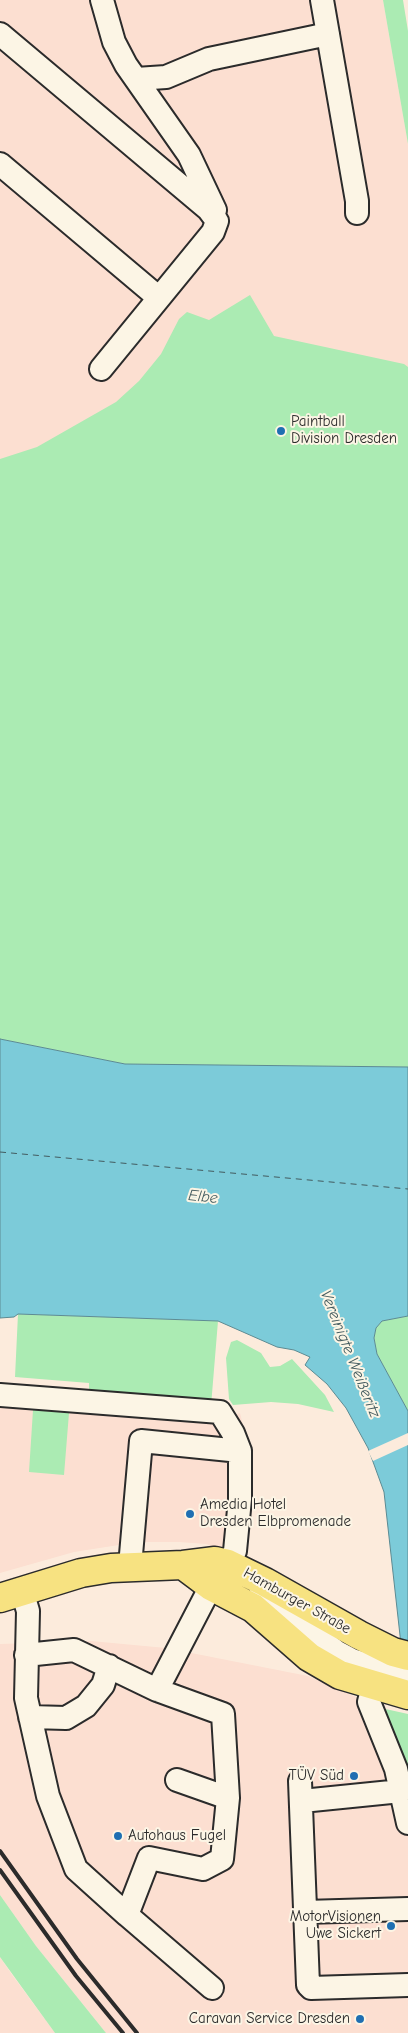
<!DOCTYPE html>
<meta charset="utf-8">
<style>
body{margin:0}
canvas{display:block;background:#fcebdc}
</style>
<canvas width="408" height="2033"></canvas>
<script>
const context = document.querySelector('canvas').getContext('2d');
context.lineJoin = 'round';
function paint(path, color) { context.fillStyle = color; context.fill(path, 'evenodd'); }
const poly = rows => new Path2D(rows.map(r => 'M' + r).join(''));
function strokePath(path, color, width, dash) { context.strokeStyle = color; context.lineWidth = width; context.lineCap = dash ? 'butt' : 'round'; context.setLineDash(dash || []); context.stroke(path); }
function drawText(font, color, halo, rows, align = 'center') {
  context.font = font + ' "Comic Neue",sans-serif'; context.lineWidth = 4; context.setLineDash([]); context.textBaseline = 'middle'; context.strokeStyle = halo; context.fillStyle = color; for (const [text, x, y, turn = 0] of rows) {
    context.save(); context.translate(x, y); context.rotate((+turn || 0) * Math.PI / 180); context.textAlign = isNaN(turn) ? turn : align; if (halo) context.strokeText(text, 0, 0); context.fillText(text, 0, 0); context.restore();
  }
}
const built = poly([
 [0,0,383,0,408,144,408,650,0,475],
 [0,1402,221,1419,240,1413,248,1444,249,1506,223,1550,206,1544,179,1542,138,1542,74,1552,0,1573],
 [91,1641,166,1648,308,1676,381,1708,408,1799,408,2033,106,2033,36,1946,0,1895,0,1644],
 [0,1957,10,1972,55,2033,0,2033]
]);
const green = poly([
 [383,0,403,0,408,31,408,144],
 [250,295,274,336,404,364,408,367,408,1067,125,1064,0,1039,0,459,37,447,116,402,139,381,161,354,179,319,187,312,209,320],
 [18,1314,218,1321,211,1406,89,1398,89,1383,15,1377],
 [408,1316,408,1411,377,1354,374,1338,376,1328,382,1321],
 [237,1340,261,1353,270,1367,280,1366,292,1359,325,1395,334,1412,298,1404,271,1402,233,1405,229,1399,226,1358,231,1342],
 [33,1410,69,1413,64,1475,29,1472],
 [381,1708,408,1714,408,1799],
 [0,1895,36,1946,106,2033,55,2033,0,1957]
]);
const water = poly([
 [0,1039,125,1064,408,1067,408,1316,382,1321,376,1328,374,1338,377,1354,408,1411,408,1707,384,1492,368,1448,346,1408,327,1384,305,1365,310,1357,294,1350,277,1347,218,1321,18,1314,14,1317,0,1318,0,1039]
]);
const pier = poly([
 [408,1433,408,1445,373,1461,368,1451]
]);
const ferry = poly([
 [0,1152,408,1189]
]);
const minor = poly([
 [102,0,114,42,126,65,189,155,215,210],
 [322,0,357,201,357,213],
 [0,34,208,209,217,221,213,232,101,369],
 [136,79,166,77,209,59,328,34],
 [0,164,159,298],
 [0,1395,220,1412,233,1433,240,1451,240,1499,235,1551,228,1564],
 [130,1566,141,1441,240,1451],
 [22,1591,28,1611,26,1698,48,1796,76,1869,127,1915,149,1858,203,1869,222,1859,228,1798,177,1780],
 [261,1591,337,1652,352,1660,408,1677],
 [26,1655,74,1650,157,1690,211,1586],
 [373,1686,369,1702,396,1769,408,1823],
 [157,1690,223,1714,228,1798],
 [30,1717,66,1718,86,1706,103,1685,109,1666],
 [300,1781,308,1985,311,1988,408,1985],
 [302,1801,401,1791],
 [305,1912,408,1909],
 [127,1915,212,1988]
]);
const major = poly([
 [183,1565,211,1586,253,1608,309,1657,340,1675,408,1695],
 [0,1598,81,1573,111,1568,183,1565,215,1561,228,1564,265,1582,359,1635,393,1652,408,1656]
]);
const rail = poly([
 [0,1851,77,1959,137,2033],
 [0,1870,76,1976,123,2033]
]);
const markers = [
 [281,431,5,"#1f6fb2"],
 [190,1514,5,"#1f6fb2"],
 [354,1776,5,"#1f6fb2"],
 [118,1836,5,"#1f6fb2"],
 [391,1926,5,"#1f6fb2"],
 [360,2019,5,"#1f6fb2"]
];
const poiNames = [
 ["Paintball",291,422],
 ["Division Dresden",291,439],
 ["Amedia Hotel",200,1505],
 ["Dresden Elbpromenade",200,1522],
 ["TÜV Süd",344,1776,"right"],
 ["Autohaus Fugel",128,1836],
 ["MotorVisionen",381,1917,"right"],
 ["Uwe Sickert",381,1934,"right"],
 ["Caravan Service Dresden",350,2019,"right"]
];
const streetNames = [
 ["Hamburger Straße",297,1601,29]
];
const waterNames = [
 ["Elbe",203,1197,6],
 ["Vereinigte Weißeritz",350,1354,68]
];
paint(built, '#fcdfd1');
paint(green, '#abebb3');
paint(water, '#7ccbd9');
strokePath(water, '#5c8b93', 1);
paint(pier, '#fcebdc');
strokePath(ferry, '#435b5f', 1, [6, 5]);
strokePath(minor, '#2b2b2b', 26);
strokePath(major, '#2b2b2b', 31);
strokePath(minor, '#fcf5e5', 22);
strokePath(major, '#f7e281', 28);
strokePath(rail, '#2b2b2b', 4);
for (const [x, y, r, color] of markers) { const dot = new Path2D(); dot.arc(x, y, r, 0, 2 * Math.PI); context.fillStyle = color; context.fill(dot); strokePath(dot, '#fcf5e5', 2); }
drawText('15px', '#2b2b2b', '#fcf5e5', poiNames, 'left');
drawText('15px', '#2b2b2b', '#fcf5e5', streetNames);
drawText('italic 16px', '#435b5f', '#fcf5e5', waterNames);
</script>
